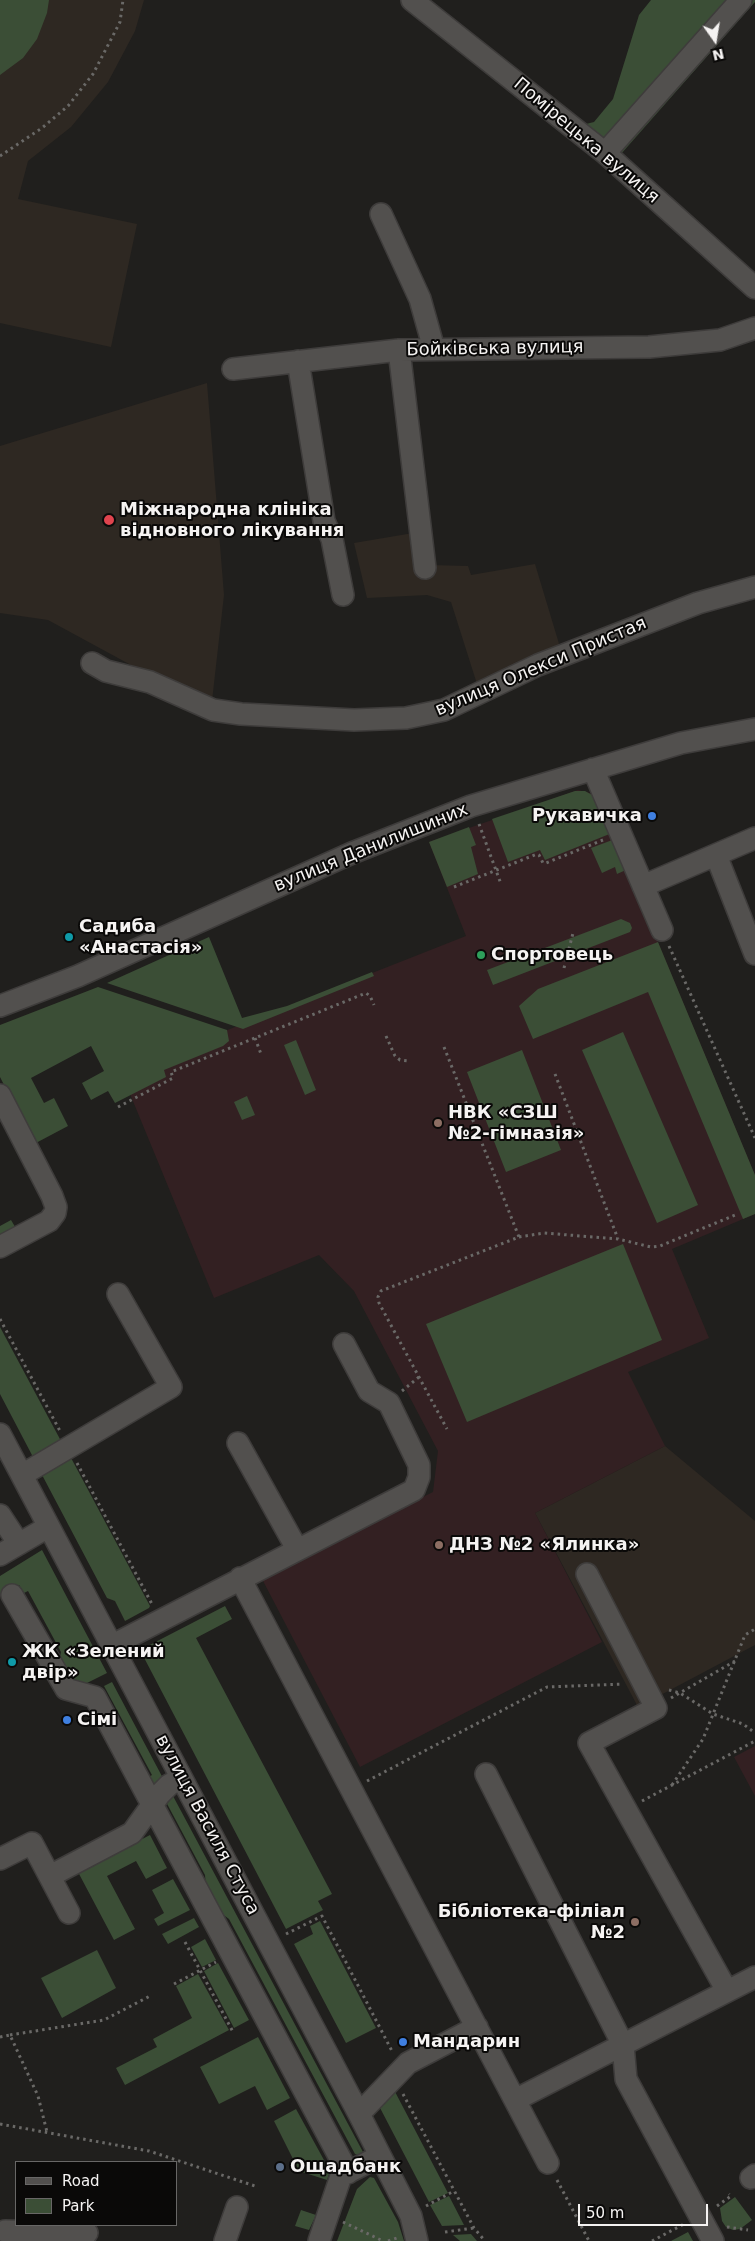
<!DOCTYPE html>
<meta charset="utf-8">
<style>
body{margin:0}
#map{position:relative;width:755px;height:2241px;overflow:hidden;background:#201f1d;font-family:"DejaVu Sans",sans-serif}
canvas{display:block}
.legend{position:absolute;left:15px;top:2161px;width:162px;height:65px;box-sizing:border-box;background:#0a0908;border:1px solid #686766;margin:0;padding:6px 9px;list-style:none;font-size:15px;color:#f5f3f2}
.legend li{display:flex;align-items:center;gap:10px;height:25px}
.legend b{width:25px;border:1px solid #686766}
.north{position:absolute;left:690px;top:15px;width:50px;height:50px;-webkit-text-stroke:4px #0a0908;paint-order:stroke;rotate:167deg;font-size:14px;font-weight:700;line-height:20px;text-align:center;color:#f5f3f2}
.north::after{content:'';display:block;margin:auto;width:18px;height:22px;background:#f5f3f2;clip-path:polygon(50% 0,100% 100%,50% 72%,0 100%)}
.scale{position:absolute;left:578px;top:2204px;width:130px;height:22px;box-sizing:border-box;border:2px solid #f5f3f2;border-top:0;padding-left:6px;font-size:15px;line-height:18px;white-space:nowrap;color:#f5f3f2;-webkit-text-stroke:4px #0a0908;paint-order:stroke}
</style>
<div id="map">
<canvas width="755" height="2241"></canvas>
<ul class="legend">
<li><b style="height:6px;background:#52504e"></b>Road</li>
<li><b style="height:14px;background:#3b4e36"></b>Park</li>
</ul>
<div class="north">N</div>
<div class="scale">50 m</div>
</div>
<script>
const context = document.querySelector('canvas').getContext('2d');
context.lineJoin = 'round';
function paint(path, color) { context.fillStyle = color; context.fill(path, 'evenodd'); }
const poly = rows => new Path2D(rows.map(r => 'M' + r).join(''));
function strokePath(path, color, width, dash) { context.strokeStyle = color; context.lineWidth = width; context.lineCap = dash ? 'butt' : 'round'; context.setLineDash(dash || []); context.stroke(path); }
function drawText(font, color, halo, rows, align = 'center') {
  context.font = font + ' "DejaVu Sans",sans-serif'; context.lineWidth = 4; context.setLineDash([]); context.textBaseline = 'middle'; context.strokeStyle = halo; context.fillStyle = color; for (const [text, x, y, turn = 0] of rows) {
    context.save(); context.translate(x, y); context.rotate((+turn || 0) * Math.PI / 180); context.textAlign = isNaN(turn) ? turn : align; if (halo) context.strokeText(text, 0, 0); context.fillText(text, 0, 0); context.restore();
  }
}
const built = poly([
 [0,0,144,0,135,31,108,82,71,127,28,161,18,199,137,224,111,347,0,323],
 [207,383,224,595,212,701,153,677,48,620,0,613,0,446],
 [425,531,429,565,468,566,471,575,535,564,560,647,477,684,451,602,427,595,367,598,354,543],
 [665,1446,755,1521,755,1645,638,1707,535,1513]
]);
const education = poly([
 [578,790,590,793,600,803,755,1175,755,1214,672,1249,709,1338,628,1372,665,1446,535,1513,602,1642,360,1767,261,1577,433,1492,438,1451,354,1291,319,1255,214,1298,121,1072,466,936,429,842],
 [755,1746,755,1796,734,1757]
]);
const green = poly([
 [0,0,49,0,47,13,37,39,23,58,0,75],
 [651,0,755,0,755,2,621,154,586,124,594,122,613,99,639,15],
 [575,791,585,791,594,796,612,833,545,860,540,850,508,862,492,819],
 [469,827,476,845,471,847,478,874,447,887,429,842],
 [615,839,628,869,617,874,615,867,602,873,591,848],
 [621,919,630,923,632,928,630,932,493,985,487,970],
 [209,937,242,1018,287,1006,372,972,374,976,243,1029,107,983],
 [658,942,755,1175,755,1214,743,1219,648,992,533,1039,519,1006,538,989],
 [98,987,227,1030,229,1041,223,1046,164,1070,166,1077,115,1103,108,1091,91,1100,82,1083,104,1071,91,1046,31,1078,44,1103,54,1098,68,1126,34,1144,0,1077,0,1025],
 [623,1032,698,1205,657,1223,582,1050],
 [296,1040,316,1090,305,1095,284,1045],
 [522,1050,561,1150,506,1172,467,1072],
 [247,1096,255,1115,242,1120,234,1102],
 [11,1220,17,1230,0,1239,0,1226],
 [623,1244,662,1340,467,1422,426,1324],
 [0,1327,61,1441,33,1457,0,1394],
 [70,1456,150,1606,149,1608,125,1621,115,1601,107,1598,41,1473],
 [42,1550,107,1673,77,1688,60,1657,61,1652,28,1591,24,1593,19,1585,0,1596,0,1576],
 [225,1606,232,1619,196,1638,332,1894,318,1901,323,1910,286,1929,140,1650],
 [112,1682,165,1782,153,1788,147,1778,152,1775,104,1686],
 [173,1796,363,2152,360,2156,355,2154,229,1919,218,1911,206,1889,205,1875,165,1800],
 [150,1835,167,1868,146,1879,136,1861,107,1876,135,1929,114,1940,78,1872],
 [173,1879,190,1910,158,1926,154,1919,164,1913,152,1890],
 [194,1918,199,1927,168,1944,162,1934],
 [320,1921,376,2028,346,2043,294,1944,313,1934,310,1926],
 [205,1939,216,1960,202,1967,191,1947],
 [97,1950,116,1988,62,2018,41,1978],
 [218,1963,249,2020,234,2028,204,1971],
 [198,1974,229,2030,125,2085,116,2068,157,2047,153,2039,192,2018,176,1986],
 [258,2037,290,2098,267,2110,255,2086,219,2104,200,2067],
 [392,2086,448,2193,429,2202,378,2104],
 [296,2109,330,2171,327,2180,299,2171,274,2121],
 [370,2177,374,2178,398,2222,404,2241,337,2241,357,2189],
 [449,2196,464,2225,442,2226,430,2205],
 [735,2197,752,2220,740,2229,733,2230,726,2227,722,2221,720,2208],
 [301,2210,316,2215,309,2230,295,2226],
 [688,2232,693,2241,671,2241],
 [471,2234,477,2241,460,2241,453,2235]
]);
const path = poly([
 [0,156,42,128,68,106,93,74,120,22,123,0],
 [479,824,501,884],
 [454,887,537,854,539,855,543,863,546,863,603,840],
 [669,946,755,1138],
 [564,968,573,933],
 [386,1036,395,1056,400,1060,410,1061],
 [255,1038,261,1054],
 [444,1047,519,1237,381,1291,378,1297,379,1303,447,1429],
 [555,1074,618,1239],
 [118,1107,173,1078,171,1072,366,993,370,996,374,1005],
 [519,1237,544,1233,618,1239,651,1247,660,1246,735,1215],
 [0,1319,60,1431],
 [402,1391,419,1377],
 [77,1463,153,1606],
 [669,1690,680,1693,713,1714,743,1724,755,1733],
 [671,1698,735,1661],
 [367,1781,547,1687,623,1684],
 [672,1785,703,1739,745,1635,755,1629],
 [642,1801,755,1741],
 [286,1934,322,1916,393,2053],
 [185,1942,233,2032],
 [174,1984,216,1962],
 [10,2035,104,2020,150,1996],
 [0,2037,10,2035,38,2096,47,2132],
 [403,2094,474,2228,485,2241],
 [0,2124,149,2151,255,2186],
 [557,2180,589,2241],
 [426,2206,454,2191],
 [717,2206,731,2196,729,2194],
 [343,2222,383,2241],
 [727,2227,748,2230],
 [445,2232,474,2228],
 [388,2241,397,2238],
 [652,2241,684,2224]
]);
const minor = poly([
 [412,0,605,153,755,288],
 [605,153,741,0],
 [381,214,420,299,434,349],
 [399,350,425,568],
 [298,361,324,521,332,539,343,595],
 [233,369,399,350,649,347,720,340,755,328],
 [92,663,106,671,150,682,213,710,241,714,354,720,406,718,444,710,538,665,698,603,755,587],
 [593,769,662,930],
 [716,855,755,954],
 [643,886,755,838],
 [0,1006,78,976,352,853,471,806,681,743,755,729],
 [0,1095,52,1196,56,1207,55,1213,49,1221,0,1247],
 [0,1434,359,2114,411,2216,417,2241],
 [238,1443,297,1549],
 [22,1475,171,1387,118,1294],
 [0,1515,19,1544],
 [0,1555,48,1527],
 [587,1574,656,1708,589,1743,727,1991],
 [240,1578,548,2163],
 [12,1595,66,1689,95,1697,348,2173],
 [111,1646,414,1490,419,1477,419,1465,389,1403,369,1391,344,1344],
 [486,1774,623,2045,626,2079,713,2241],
 [0,1859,32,1843,69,1913],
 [50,1876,132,1833,160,1794,169,1785,181,1778],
 [515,2100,755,1977],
 [359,2114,408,2063,477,2027],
 [751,2178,755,2175],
 [5,2231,87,2233],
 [225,2241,237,2207],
 [319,2241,341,2176,380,2156]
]);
const markers = [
 [109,520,6,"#e0444e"],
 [652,816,5,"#3f7fe0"],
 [69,937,5,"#0f9aa8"],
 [481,955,5,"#2e9e5b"],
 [438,1123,5,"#8d6e63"],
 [439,1545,5,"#8d6e63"],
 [12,1662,5,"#0f9aa8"],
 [67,1720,5,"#3f7fe0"],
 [635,1922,5,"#8d6e63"],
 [403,2042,5,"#3f7fe0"],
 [280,2167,5,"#5c6f8a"]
];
const streetNames = [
 ["Помірецька вулиця",586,141,40],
 ["Бойківська вулиця",495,349,-1],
 ["вулиця Олекси Пристая",541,667,-23],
 ["вулиця Данилишиних",371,848,-22],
 ["вулиця Василя Стуса",207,1825,62]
];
const poiNames = [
 ["Міжнародна клініка",120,510],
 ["відновного лікування",120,531],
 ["Рукавичка",642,816,"right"],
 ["Садиба",79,927],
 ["«Анастасія»",79,948],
 ["Спортовець",491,955],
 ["НВК «СЗШ",448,1113],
 ["№2-гімназія»",448,1134],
 ["ДНЗ №2 «Ялинка»",449,1545],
 ["ЖК «Зелений",22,1652],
 ["двір»",22,1673],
 ["Сімі",77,1720],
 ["Бібліотека-філіал",625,1912,"right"],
 ["№2",625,1933,"right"],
 ["Мандарин",413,2042],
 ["Ощадбанк",290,2167]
];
paint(built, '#2e2822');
paint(education, '#332022');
paint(green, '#3b4e36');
strokePath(minor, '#3e3c3b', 24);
strokePath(path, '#6a6967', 3, [2.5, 4]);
strokePath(minor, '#52504e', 21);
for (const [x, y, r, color] of markers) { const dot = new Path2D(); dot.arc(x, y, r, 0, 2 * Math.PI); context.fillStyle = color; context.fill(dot); strokePath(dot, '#0a0908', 2); }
drawText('18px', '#f5f3f2', '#0a0908', streetNames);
drawText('bold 18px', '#f5f3f2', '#0a0908', poiNames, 'left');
</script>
